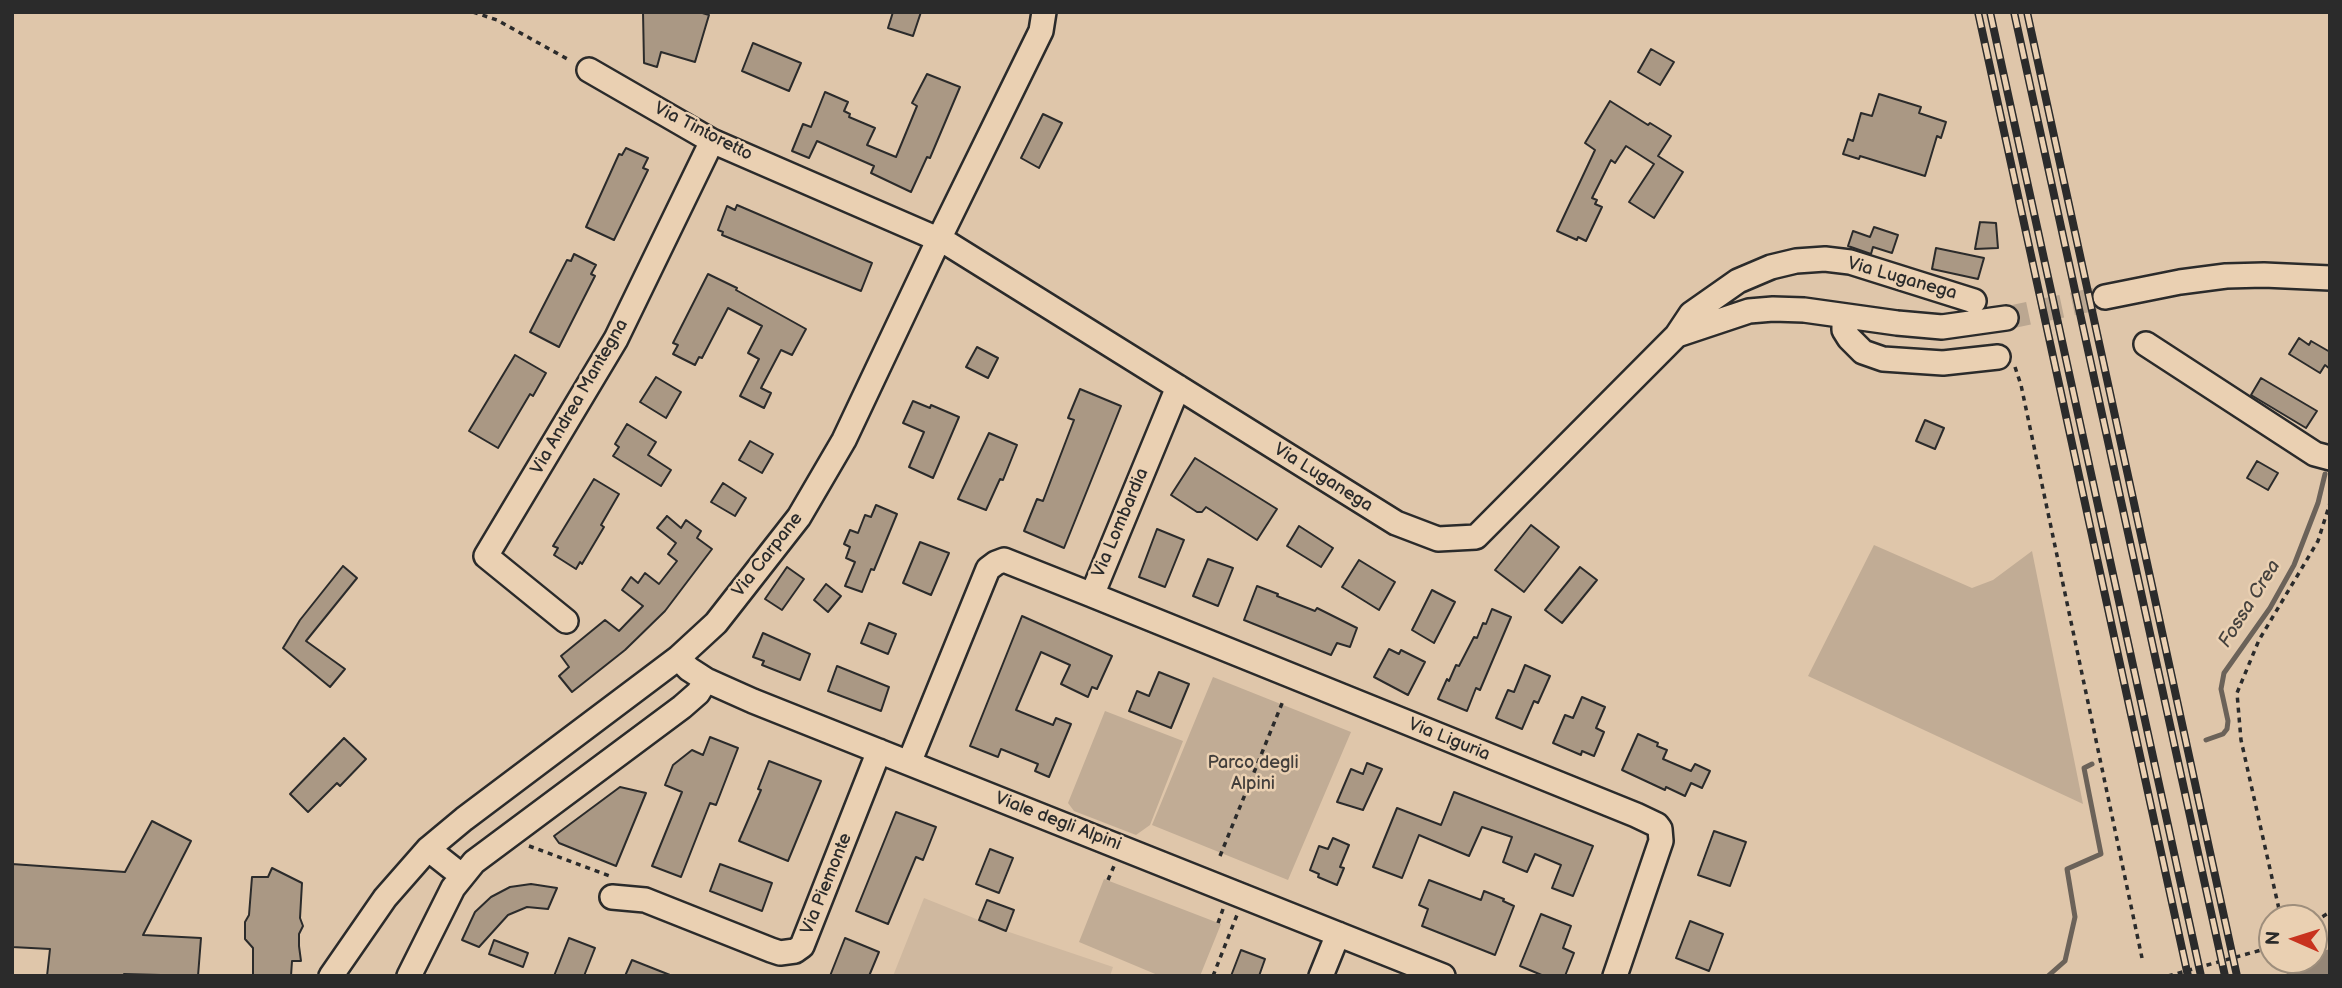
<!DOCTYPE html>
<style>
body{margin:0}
#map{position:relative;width:2342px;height:988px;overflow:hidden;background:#dfc6aa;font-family:"Balsamiq Sans",sans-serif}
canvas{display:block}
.frame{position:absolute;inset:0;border:14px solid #2b2b2b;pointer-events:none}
.north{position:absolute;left:2258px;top:904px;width:70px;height:70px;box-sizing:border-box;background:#ead0b2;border:2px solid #9e8e7c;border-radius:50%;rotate:273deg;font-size:19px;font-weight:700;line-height:28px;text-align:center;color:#2b2b2b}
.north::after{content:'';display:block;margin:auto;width:24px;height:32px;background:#c8321e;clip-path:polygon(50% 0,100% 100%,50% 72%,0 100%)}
</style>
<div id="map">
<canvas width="2342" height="988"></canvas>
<div class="frame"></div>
<div class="north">N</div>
</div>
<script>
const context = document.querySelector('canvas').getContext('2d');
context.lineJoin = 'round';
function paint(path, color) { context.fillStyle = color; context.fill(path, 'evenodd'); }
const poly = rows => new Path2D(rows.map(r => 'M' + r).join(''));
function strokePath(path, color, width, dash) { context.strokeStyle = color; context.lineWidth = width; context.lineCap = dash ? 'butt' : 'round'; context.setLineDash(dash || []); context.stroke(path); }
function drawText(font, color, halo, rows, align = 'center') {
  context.font = font + ' "Balsamiq Sans",sans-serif'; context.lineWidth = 5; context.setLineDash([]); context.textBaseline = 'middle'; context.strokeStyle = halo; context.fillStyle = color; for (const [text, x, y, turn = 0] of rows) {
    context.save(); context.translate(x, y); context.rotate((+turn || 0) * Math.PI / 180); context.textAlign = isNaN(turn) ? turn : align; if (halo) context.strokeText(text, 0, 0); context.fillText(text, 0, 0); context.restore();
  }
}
const built = poly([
 [924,898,1006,931,1113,967,1110,976,893,976]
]);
const green = poly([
 [1874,545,1972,588,1993,580,2032,551,2083,804,1808,676],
 [1213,677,1351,732,1288,880,1152,825],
 [1105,711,1183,741,1150,825,1136,835,1074,811,1068,803],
 [1104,879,1221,924,1200,976,1160,976,1079,942]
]);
const stream = poly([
 [2206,740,2223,734,2227,729,2228,721,2221,689,2224,673,2270,608,2294,565,2318,503,2325,474],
 [2048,976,2065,961,2075,917,2067,869,2101,854,2084,768,2092,764]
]);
const river = poly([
 [2303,976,2330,966]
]);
const building = poly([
 [643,12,699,12,709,15,695,62,661,52,657,67,644,63,643,12],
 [893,12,921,12,913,36,888,28,893,12],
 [753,43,801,63,789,91,742,71,753,43],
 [1651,49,1674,62,1660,85,1638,72,1651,49],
 [927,74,960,87,930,158,927,157,911,192,871,173,874,166,817,141,809,158,792,151,803,124,811,127,825,92,848,102,844,111,850,114,849,117,875,128,867,145,896,157,917,106,912,103,927,74],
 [1879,94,1921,107,1919,113,1946,122,1941,138,1937,136,1925,176,1860,156,1859,159,1843,154,1848,139,1853,141,1861,113,1872,116,1879,94],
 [1610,101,1648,125,1650,123,1671,136,1658,156,1683,172,1654,218,1629,202,1654,164,1626,146,1615,163,1611,160,1592,198,1597,200,1595,204,1602,207,1586,241,1578,237,1577,240,1557,231,1595,150,1585,143,1610,101],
 [1043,114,1062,123,1039,168,1021,158,1043,114],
 [626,148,648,158,643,168,648,170,614,240,586,227,619,154,622,155,626,148],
 [737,205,872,263,861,291,722,235,723,232,718,230,727,206,735,210,737,205],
 [1980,222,1996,223,1998,248,1975,249,1980,222],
 [1874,227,1898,235,1892,253,1873,247,1871,254,1848,246,1853,231,1870,237,1874,227],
 [1936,248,1984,258,1978,279,1932,269,1936,248],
 [574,254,596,265,591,274,595,276,559,347,530,332,567,260,571,261,574,254],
 [708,274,737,288,736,290,806,329,792,355,781,350,761,388,771,393,764,408,740,396,759,359,748,353,762,326,728,308,702,358,699,357,695,365,673,354,678,345,673,343,708,274],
 [2299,338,2309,345,2311,341,2330,352,2330,369,2325,365,2320,373,2289,354,2299,338],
 [977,347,998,358,988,378,966,367,977,347],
 [515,355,546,373,533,396,530,394,498,448,469,431,515,355],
 [656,377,681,392,666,418,640,402,656,377],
 [2261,378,2317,411,2306,428,2251,395,2261,378],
 [1080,389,1121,406,1064,548,1024,531,1037,499,1043,501,1074,420,1068,418,1080,389],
 [913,401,930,408,931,405,959,417,933,478,909,467,924,432,903,423,913,401],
 [1925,420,1944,428,1935,449,1916,441,1925,420],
 [627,424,656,442,648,455,671,470,661,486,613,456,619,447,615,444,627,424],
 [989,433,1017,445,1003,480,1000,479,986,510,958,499,989,433],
 [750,441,773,454,762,473,739,460,750,441],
 [1195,458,1277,509,1257,540,1206,507,1202,512,1197,512,1171,495,1195,458],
 [2257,461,2278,473,2268,490,2247,478,2257,461],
 [594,479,619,494,601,525,604,527,582,564,580,562,576,569,554,555,558,548,553,546,594,479],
 [723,483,746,498,735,516,711,502,723,483],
 [876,505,897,514,874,570,871,569,862,592,845,586,855,562,846,558,850,547,844,544,850,530,858,533,865,515,871,517,876,505],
 [667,516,681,528,686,520,701,531,697,538,712,549,665,611,625,650,572,692,559,676,569,667,561,656,605,620,619,631,643,606,622,590,631,577,638,583,645,573,659,584,677,561,668,554,676,543,657,528,667,516],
 [1531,525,1559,547,1524,592,1495,570,1531,525],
 [1299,526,1333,548,1321,567,1287,546,1299,526],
 [1157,529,1184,540,1165,587,1139,577,1157,529],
 [920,542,949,553,931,595,903,583,920,542],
 [1208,559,1233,568,1218,606,1193,596,1208,559],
 [1359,560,1395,582,1379,610,1342,587,1359,560],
 [343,566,357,578,306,641,345,669,330,687,283,648,300,620,343,566],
 [787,567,804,579,782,610,765,599,787,567],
 [1580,567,1597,580,1562,623,1545,610,1580,567],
 [826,584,841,596,828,612,814,600,826,584],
 [1257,586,1278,594,1277,596,1315,611,1317,608,1357,628,1350,647,1337,643,1331,655,1244,620,1257,586],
 [1432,590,1455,602,1434,643,1412,630,1432,590],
 [1492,609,1511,617,1480,690,1476,688,1467,711,1438,699,1447,679,1449,681,1456,665,1459,666,1474,637,1477,638,1483,623,1486,624,1492,609],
 [1022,616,1112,656,1097,689,1092,687,1088,697,1061,684,1070,665,1041,652,1016,710,1053,725,1056,718,1071,724,1049,777,1035,771,1038,764,1001,749,998,757,970,746,1022,616],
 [869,623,896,634,888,654,861,643,869,623],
 [763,633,810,654,800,680,762,665,764,661,753,657,763,633],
 [1389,649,1399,654,1401,650,1425,662,1408,695,1374,677,1389,649],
 [1525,665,1550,676,1538,703,1534,701,1522,729,1496,718,1508,690,1514,692,1525,665],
 [837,666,889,687,881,711,828,691,837,666],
 [1159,672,1189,684,1171,728,1129,711,1137,691,1149,696,1159,672],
 [1582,697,1605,707,1596,728,1604,732,1594,756,1582,751,1581,755,1553,743,1565,715,1573,718,1582,697],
 [1638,734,1658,743,1657,746,1667,750,1663,759,1691,771,1695,764,1710,771,1702,788,1691,783,1685,796,1666,787,1665,790,1622,770,1638,734],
 [710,737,738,748,716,805,710,803,681,877,652,866,682,792,665,785,673,765,692,750,703,755,710,737],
 [344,738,366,759,340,786,337,783,308,812,290,794,344,738],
 [769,761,821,781,788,861,739,841,761,790,758,789,769,761],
 [1367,763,1382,769,1363,810,1337,802,1351,769,1363,774,1367,763],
 [620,787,646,793,616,866,559,843,554,836,620,787],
 [1454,792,1593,846,1573,896,1552,888,1561,865,1535,854,1527,872,1503,862,1512,837,1482,827,1469,856,1419,835,1402,878,1373,867,1397,808,1441,825,1454,792],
 [896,812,936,827,923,860,916,857,888,924,856,911,896,812],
 [152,821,191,841,143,935,201,938,198,976,124,974,124,976,47,976,50,949,12,947,12,864,125,872,152,821],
 [1714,831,1746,842,1730,886,1698,875,1714,831],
 [1333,838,1349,845,1340,867,1344,868,1337,885,1318,877,1319,874,1310,870,1319,846,1328,849,1333,838],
 [990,849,1013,858,999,893,976,884,990,849],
 [720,864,772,883,762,911,710,891,720,864],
 [272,868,302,883,300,918,303,926,299,934,299,946,301,961,292,961,291,976,253,976,253,948,245,939,245,922,249,915,252,877,268,877,272,868],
 [1429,880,1481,900,1484,891,1504,899,1503,901,1514,906,1495,955,1422,926,1428,909,1419,905,1429,880],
 [531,884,557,888,548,909,527,907,508,915,479,947,462,940,475,912,491,897,510,887,531,884],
 [987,900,1014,910,1006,931,979,920,987,900],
 [1541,914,1571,926,1563,948,1574,953,1565,976,1544,976,1520,966,1541,914],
 [1690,921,1723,934,1709,971,1676,958,1690,921],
 [569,938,595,948,584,976,554,976,569,938],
 [845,938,879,952,869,976,830,976,845,938],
 [494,940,528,953,523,967,489,954,494,940],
 [1241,950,1265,959,1259,976,1231,976,1241,950],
 [632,960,670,975,670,976,625,976,632,960]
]);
const minorTunnel = poly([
 [2006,318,2105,297]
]);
const path = poly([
 [473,12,497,20,571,61],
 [2015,367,2021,385,2142,958],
 [529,846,610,876],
 [1220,856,1283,701],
 [1108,880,1114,866],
 [2281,918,2241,740,2237,693,2259,640,2318,541,2330,503],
 [2314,922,2330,912],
 [1218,923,1223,909],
 [1213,976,1237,915],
 [2168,976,2272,947]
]);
const minor = poly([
 [589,70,712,141,947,243,1396,523,1438,539,1476,537,1677,335,1749,311,1773,309,1804,310,1897,323,1942,327,2006,318],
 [2105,297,2180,282,2226,276,2264,275,2330,278],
 [1844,316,1844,330,1849,338,1863,352,1883,359,1943,363,1998,357],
 [1677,335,1691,314,1738,281,1771,267,1796,261,1825,259,1850,262,1974,301],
 [2146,344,2315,454,2330,458],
 [1092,595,1636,815,1657,825,1660,829,1661,841,1615,976],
 [566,621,486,556,616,339,712,141],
 [678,658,689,669,706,680,753,701,1443,976],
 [909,763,988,569,996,563,1004,560,1092,595,1178,387],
 [428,849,461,875],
 [612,897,645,900,771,950,780,953,795,951,802,946,879,751],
 [331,976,385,898,428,849,464,819,678,658,716,623,799,517,844,440,939,239,1041,31,1044,12],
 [409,976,453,888,474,862,682,707,698,693,706,680],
 [1321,976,1338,934]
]);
const rail = poly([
 [1978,12,2188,976],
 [1990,12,2201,976],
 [2014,12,2225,976],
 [2027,12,2237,976]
]);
const streetNames = [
 ["Via Tintoretto",703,132,27],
 ["Via Luganega",1902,279,16],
 ["Via Andrea Mantegna",580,397,-60],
 ["Via Luganega",1323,478,32],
 ["Via Lombardia",1121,523,-67],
 ["Via Carpane",768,555,-52],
 ["Via Liguria",1449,740,22],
 ["Viale degli Alpini",1058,822,21],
 ["Via Piemonte",827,884,-68]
];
const parkNames = [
 ["Parco degli",1253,763],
 ["Alpini",1253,784]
];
const waterNames = [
 ["Fossa Crea",2250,604,-58]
];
paint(built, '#cfb89f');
paint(green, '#c1ac95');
strokePath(stream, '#6b6259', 5);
strokePath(river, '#958677', 33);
paint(building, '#aa9884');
strokePath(building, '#2b2b2b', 2);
strokePath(minorTunnel, '#bba791', 23, [23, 11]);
strokePath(minor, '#2b2b2b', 28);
strokePath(path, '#2b2b2b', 3.5, [5, 5]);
strokePath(minor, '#ead0b2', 23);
strokePath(rail, '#2b2b2b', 8);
strokePath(rail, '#ead0b2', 5, [16]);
drawText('18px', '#2b2b2b', '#ead0b2', streetNames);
drawText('18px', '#423e3b', '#ead0b2', parkNames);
drawText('italic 19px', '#46423e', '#ead0b2', waterNames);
</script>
